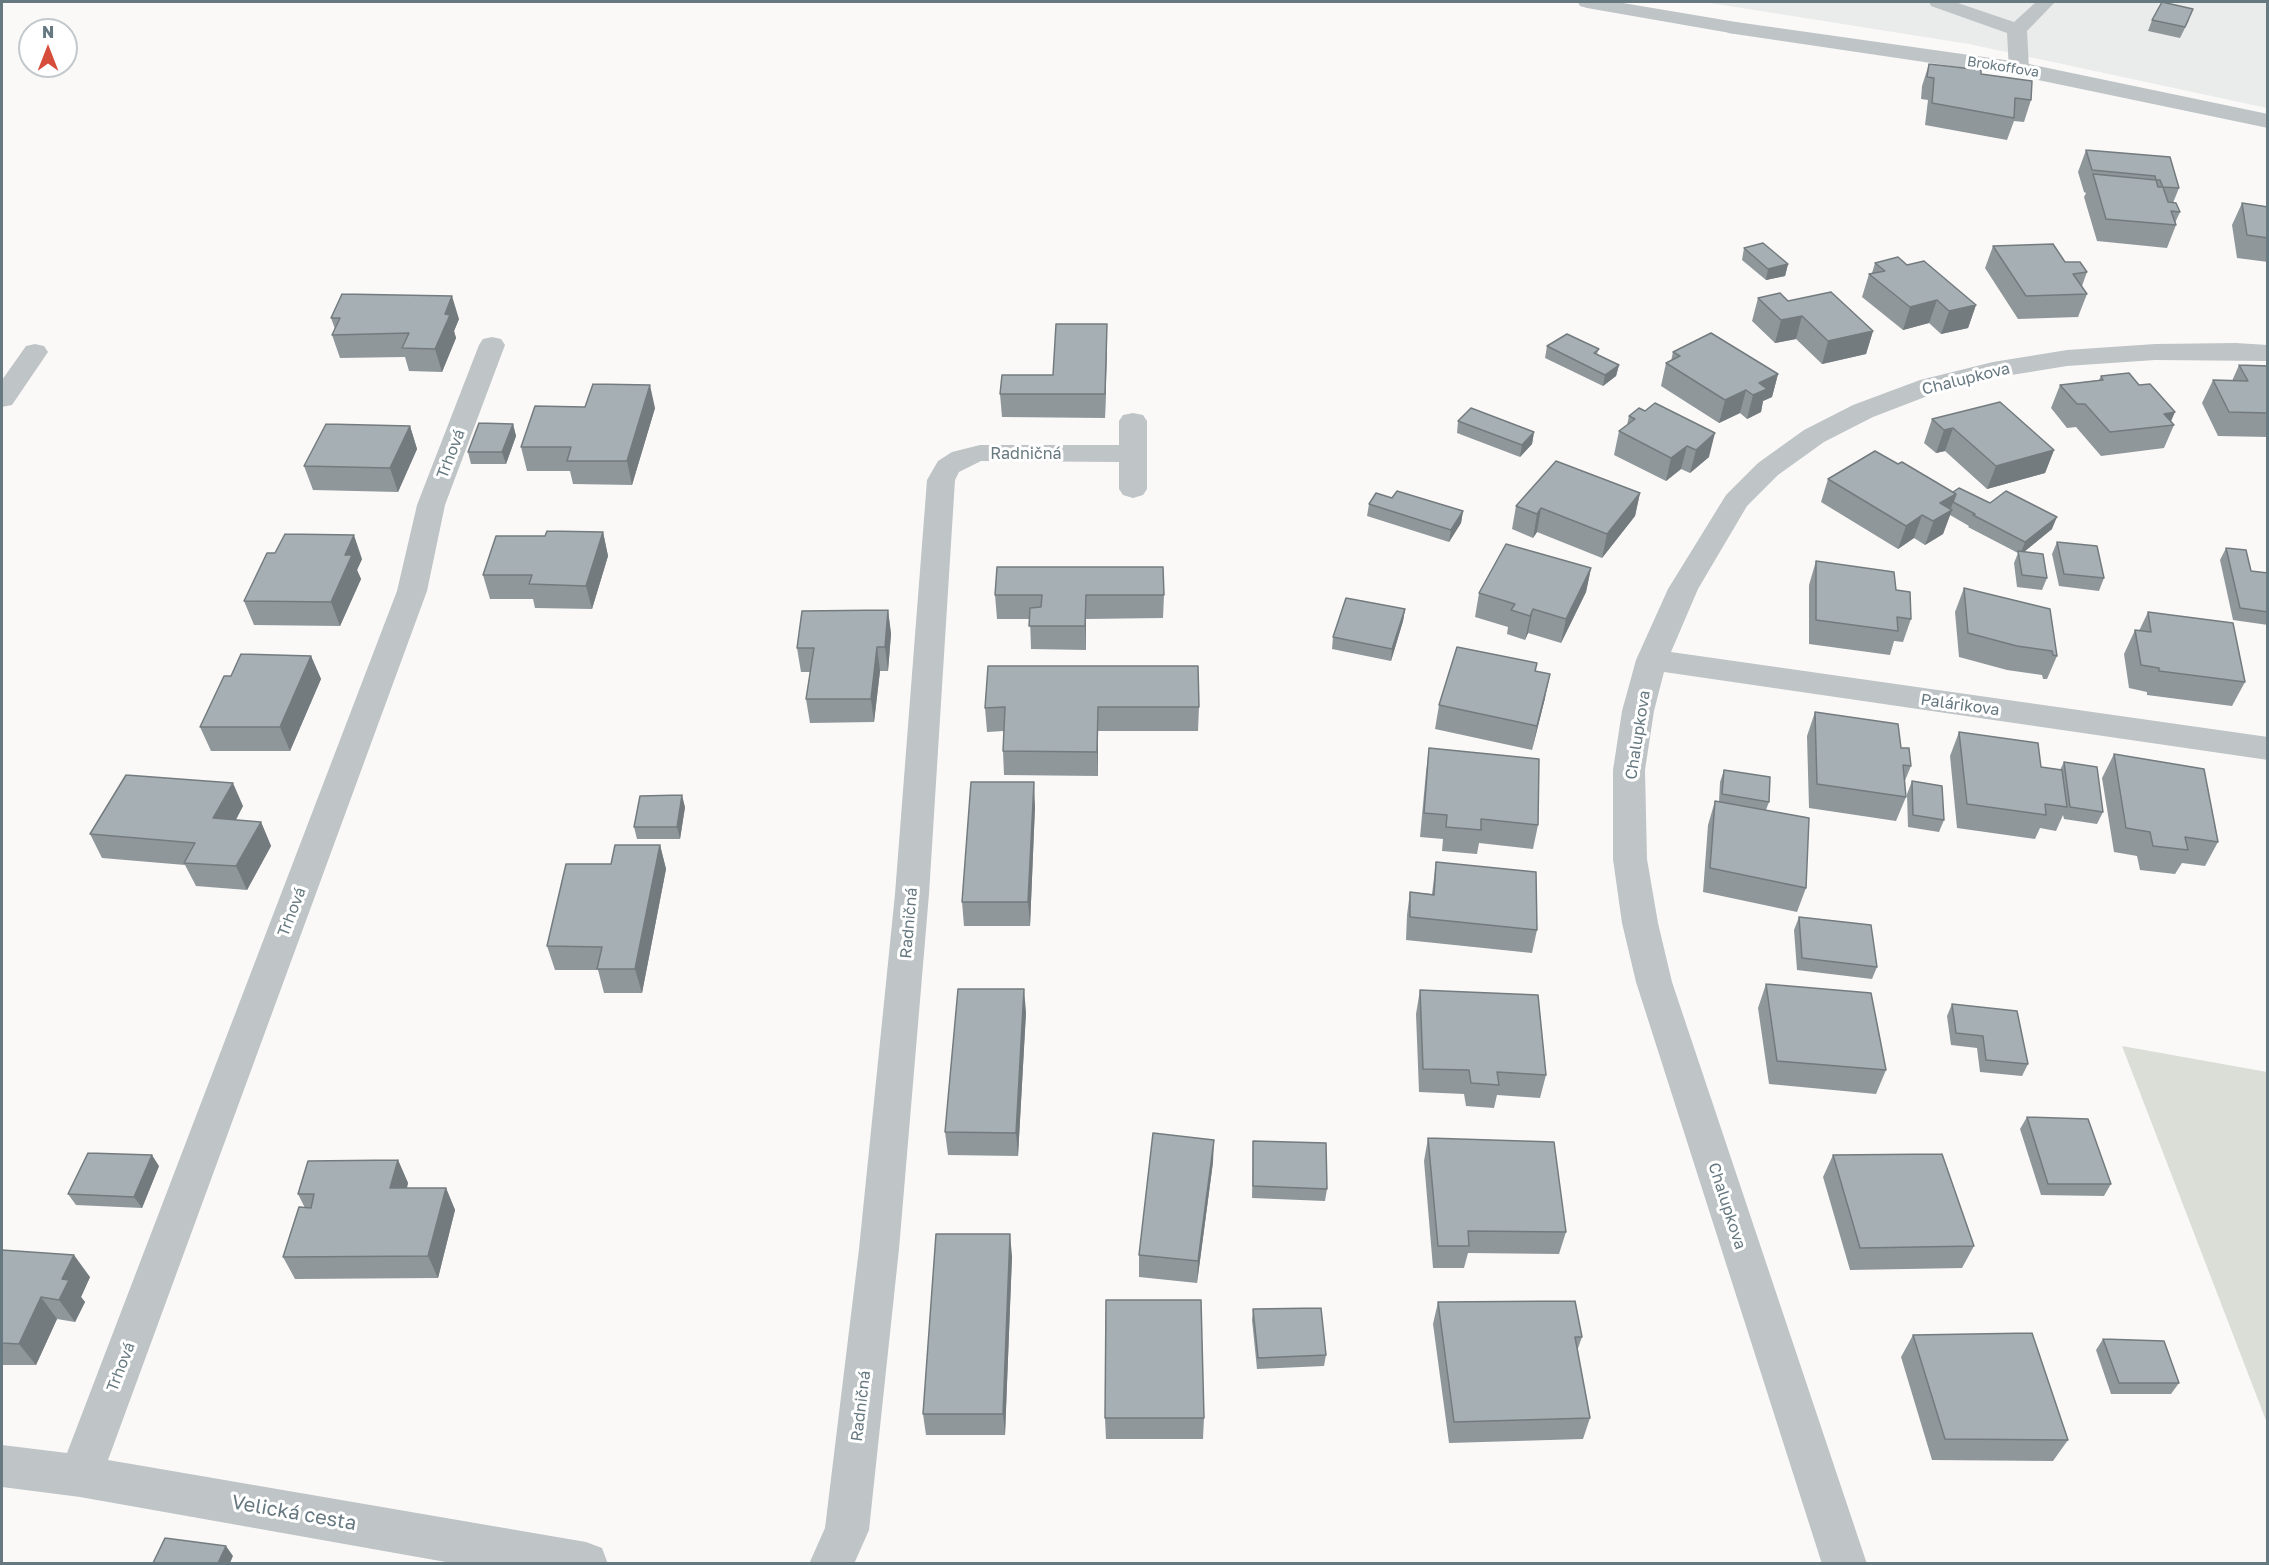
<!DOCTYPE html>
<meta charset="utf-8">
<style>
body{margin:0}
#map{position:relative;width:2269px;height:1565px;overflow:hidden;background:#faf9f8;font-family:"Golos Text",sans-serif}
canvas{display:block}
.frame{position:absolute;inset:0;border:3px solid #667880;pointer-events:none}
.north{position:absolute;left:18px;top:18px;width:60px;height:60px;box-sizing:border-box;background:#fff;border:2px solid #c2c9cc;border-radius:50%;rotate:0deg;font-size:16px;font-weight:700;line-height:24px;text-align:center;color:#667880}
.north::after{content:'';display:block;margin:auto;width:21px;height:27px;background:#d64d3b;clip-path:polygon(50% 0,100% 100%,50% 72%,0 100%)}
</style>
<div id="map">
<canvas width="2269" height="1565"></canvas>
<div class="frame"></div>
<div class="north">N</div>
</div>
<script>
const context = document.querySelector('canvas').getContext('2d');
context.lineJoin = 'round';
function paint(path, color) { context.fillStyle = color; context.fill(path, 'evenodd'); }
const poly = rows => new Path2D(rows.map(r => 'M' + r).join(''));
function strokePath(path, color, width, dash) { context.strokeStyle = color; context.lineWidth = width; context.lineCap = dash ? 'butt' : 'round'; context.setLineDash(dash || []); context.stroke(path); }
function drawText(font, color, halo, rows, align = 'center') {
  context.font = font + ' "Golos Text",sans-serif'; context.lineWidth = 6; context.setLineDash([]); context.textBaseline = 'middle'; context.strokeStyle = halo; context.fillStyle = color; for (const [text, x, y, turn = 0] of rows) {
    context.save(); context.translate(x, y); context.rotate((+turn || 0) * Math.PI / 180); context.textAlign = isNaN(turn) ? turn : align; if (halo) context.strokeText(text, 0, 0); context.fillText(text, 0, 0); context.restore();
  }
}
const built = poly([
 [1704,2,2267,2,2267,108,1969,44]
]);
const green = poly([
 [2122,1046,2267,1072,2267,1423]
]);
const lane = poly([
 [1578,2,1617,2,1736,22,1743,24,1746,28,1743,32,1736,34,1587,8,1580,6,1578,2],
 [1929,2,1955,2,2014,22,2036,2,2055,2,2027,31,2029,69,2026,73,2019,75,2012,73,2009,69,2007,33,1931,6,1929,2]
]);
const street = poly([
 [1736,22,2019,62,2268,114,2268,128,2019,76,1728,33,1725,28,1728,23,1736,22],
 [492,337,501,339,505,345,445,505,427,591,108,1460,586,1542,602,1548,608,1564,457,1564,80,1497,2,1487,2,1445,67,1453,397,591,417,505,479,345,483,339,492,337],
 [2236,343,2268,345,2268,361,2155,360,2067,366,1993,378,1938,392,1873,417,1824,442,1778,475,1747,506,1698,589,1671,652,2268,737,2268,760,1664,672,1654,711,1645,770,1647,859,1658,923,1672,982,1867,1564,1822,1564,1636,982,1622,923,1613,859,1613,770,1622,711,1636,660,1668,589,1726,495,1758,463,1804,430,1853,405,1920,380,1993,362,2067,350,2155,344,2236,343],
 [35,344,44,346,48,352,12,405,2,407,2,380,26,346,35,344],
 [1133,413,1143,415,1147,421,1147,489,1143,495,1133,498,1123,495,1119,489,1119,462,981,461,959,472,955,480,929,894,899,1249,869,1530,854,1564,809,1564,825,1528,859,1249,895,894,927,480,938,461,952,452,980,445,1119,445,1119,421,1123,415,1133,413]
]);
const wall = poly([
 [2152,20,2189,20,2180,38,2148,31],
 [1929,64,1981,74,2031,100,2024,122,2014,121,2007,140,1925,125,1928,100,1921,99,1922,86],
 [2086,150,2170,157,2179,188,2173,203,2180,212,2175,223,2176,225,2167,248,2097,241,2084,197,2086,193,2084,192,2078,172],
 [2242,203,2268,207,2268,262,2237,258,2232,225],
 [1993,246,2065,262,2087,272,2082,286,2087,294,2078,317,2018,319,1985,268],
 [1744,248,1788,264,1785,276,1766,280,1742,260],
 [1875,263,1907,265,1976,305,1968,328,1941,334,1929,323,1903,330,1862,297,1869,274,1872,273],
 [342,294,459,319,454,331,456,338,442,372,409,371,405,357,340,358,332,335,335,329,331,318],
 [1758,298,1788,301,1873,331,1866,354,1822,364,1796,339,1775,343,1752,321],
 [1107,324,1105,418,1002,417,1000,394,1053,375],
 [1547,346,1599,349,1597,354,1619,365,1616,376,1603,386,1545,358],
 [1673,352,1778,374,1772,397,1763,401,1761,412,1747,419,1740,413,1719,423,1661,386,1666,363,1671,361],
 [2239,365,2268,366,2268,437,2218,436,2202,403,2213,380,2232,381],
 [2101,376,2171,421,2174,425,2164,448,2101,456,2076,427,2067,428,2051,408,2060,385,2099,380],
 [655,408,632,485,573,484,570,471,527,471,521,447],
 [1629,416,1709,457,1690,473,1681,469,1666,481,1614,455,1619,431,1627,425],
 [1932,419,2054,450,2045,473,1987,489,1945,451,1936,453,1924,443],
 [1458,421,1534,432,1532,444,1520,457,1457,433],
 [513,424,516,436,506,464,471,464,468,452],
 [410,426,417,449,398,492,313,490,304,466],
 [1898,464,1953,492,1990,503,2052,529,2024,552,2047,578,2042,590,2017,587,2014,563,2018,553,1968,527,1969,526,1950,515,1943,534,1925,545,1914,538,1898,549,1821,502,1828,479],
 [1640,493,1635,516,1602,558,1537,532,1533,538,1512,529,1516,506],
 [1392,498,1463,511,1461,523,1449,542,1367,516,1369,504],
 [603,532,608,556,592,609,535,608,533,599,490,599,483,575],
 [2057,542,2104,578,2099,591,2059,586,2052,554],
 [2226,548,2251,571,2268,573,2268,625,2233,620,2220,560],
 [362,559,357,570,361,579,340,626,254,625,244,601],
 [1816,561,1896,590,1911,619,1903,642,1894,641,1890,655,1809,644,1809,585],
 [1591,568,1586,592,1561,643,1528,633,1525,640,1507,634,1508,627,1475,617,1479,593],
 [1964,588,2050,609,2057,656,2047,679,2043,679,2042,675,2007,670,1959,657,1955,612],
 [995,595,1164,595,1163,618,1086,619,1086,650,1031,649,1030,619,997,619],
 [1405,609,1403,621,1391,661,1332,649,1333,637],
 [888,610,891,634,888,671,880,671,874,722,810,723,806,699,810,672,801,672,797,648],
 [2148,612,2245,682,2232,706,2147,695,2147,692,2129,688,2124,654,2135,630,2139,631],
 [311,656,321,679,290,751,211,751,200,727,231,676],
 [988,666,1199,707,1198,731,1098,731,1098,776,1004,775,1003,751,1004,731,987,732,985,708],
 [1535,671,1545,698,1532,750,1435,729,1439,705],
 [1815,712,1901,748,1911,766,1904,783,1906,797,1896,821,1809,808,1807,736],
 [1959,732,2041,767,2060,770,2064,762,2103,812,2097,824,2064,819,2063,815,2056,831,2040,828,2035,839,1957,828,1950,756],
 [1429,748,1538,825,1533,849,1479,843,1477,854,1442,851,1443,839,1420,837,1426,772],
 [2114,754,2218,842,2205,866,2182,863,2175,874,2140,870,2137,856,2114,852,2102,778],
 [1724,770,1769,802,1766,810,1806,888,1797,912,1703,892,1708,825,1715,801,1719,802,1720,782],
 [1912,781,1944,820,1939,832,1908,827,1907,794],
 [243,806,236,820,261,822,271,846,247,890,196,886,185,865,102,858,90,834],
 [1035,806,1030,926,964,926,962,902],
 [685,807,680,839,637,839,634,827],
 [660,845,666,869,642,993,604,993,598,970,555,970,547,946,611,864],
 [1436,862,1537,930,1532,953,1406,940,1407,915,1410,892,1432,894],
 [1799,917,1877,967,1872,979,1797,970,1794,930],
 [1766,984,1886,1070,1876,1094,1769,1084,1758,1008],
 [1420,990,1546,1075,1540,1098,1497,1095,1494,1108,1466,1106,1464,1094,1419,1092,1416,1014],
 [1952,1004,2028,1064,2022,1076,1980,1072,1977,1048,1951,1045,1947,1016],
 [1026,1012,1018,1156,948,1155,945,1132],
 [2027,1117,2111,1184,2104,1196,2041,1195,2020,1129],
 [1428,1138,1566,1232,1559,1254,1468,1253,1464,1268,1433,1268,1424,1161],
 [1253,1141,1327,1189,1325,1201,1252,1198],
 [1833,1155,1974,1246,1962,1268,1850,1270,1823,1177],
 [398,1160,408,1183,407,1188,446,1188,455,1210,438,1278,295,1279,283,1257,305,1208,298,1194],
 [1213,1162,1197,1283,1139,1277,1139,1255],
 [159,1166,142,1208,76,1205,68,1194],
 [2,1250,90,1277,81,1297,85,1302,75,1322,57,1319,36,1365,2,1365],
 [1012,1256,1005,1435,926,1435,923,1414],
 [1438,1302,1582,1337,1577,1351,1590,1418,1583,1439,1449,1443,1433,1324],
 [1253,1309,1326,1355,1324,1366,1257,1369,1252,1320],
 [1913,1335,2068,1440,2053,1461,1932,1460,1901,1357],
 [2103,1339,2179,1383,2171,1394,2111,1394,2096,1350],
 [1105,1418,1204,1418,1203,1439,1106,1439]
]);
const shadedWall = poly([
 [1788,264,1785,276,1766,280,1768,269],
 [452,296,459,319,454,331,456,338,442,372,435,349,445,314],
 [1937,300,1929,323,1903,330,1910,307],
 [1976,305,1968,328,1941,334,1949,311],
 [1802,316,1796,339,1775,343,1781,320],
 [1107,324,1107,347,1105,418,1105,394],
 [1873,331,1866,354,1822,364,1828,341],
 [1619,365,1616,376,1603,386,1605,375],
 [1778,374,1772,397,1763,401,1761,412,1747,419,1753,395,1759,383],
 [650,385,655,408,632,485,627,461],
 [1746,390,1740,413,1719,423,1725,400],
 [2175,412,2169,426,2164,414],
 [513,424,516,436,506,464,502,452],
 [410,426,417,449,398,492,390,468],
 [1953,428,1945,451,1936,453,1944,430],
 [1534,432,1532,444,1520,457,1522,445],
 [1715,433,1709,457,1690,473,1696,450],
 [1687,446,1681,469,1666,481,1671,458],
 [2054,450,2045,473,1987,489,1996,466],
 [1640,493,1635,516,1602,558,1607,534],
 [1956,494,1950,511,1952,510,1943,534,1925,545,1940,503],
 [1541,508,1537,532,1533,538,1537,514],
 [1463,511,1461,523,1449,542,1451,530],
 [1922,515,1914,538,1898,549,1906,526],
 [2057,517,2052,529,2020,555,2025,542],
 [603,532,608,556,592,609,586,586],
 [354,535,362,559,357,570,361,579,340,626,331,602,345,555],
 [1591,568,1586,592,1561,643,1566,619],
 [1086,595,1086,650,1085,626],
 [1405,609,1403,621,1391,661,1392,649],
 [1533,609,1528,633,1525,640,1530,616],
 [888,610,891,634,888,671,885,647],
 [877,647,880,671,874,722,871,699],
 [311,656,321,679,290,751,280,727],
 [1550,674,1545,698,1532,750,1537,726],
 [1098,707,1098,776,1097,752],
 [1034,782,1035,806,1030,926,1028,902],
 [233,783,243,806,224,841,213,818],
 [682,795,685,807,680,839,677,827],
 [261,822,271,846,247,890,236,866],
 [660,845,666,869,642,993,635,969],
 [1024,989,1026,1012,1018,1156,1016,1133],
 [1214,1140,1213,1162,1197,1283,1198,1261],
 [152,1155,159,1166,142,1208,134,1197],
 [398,1160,408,1183,401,1210,390,1188],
 [446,1188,455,1210,438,1278,428,1256],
 [1010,1234,1012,1256,1005,1435,1003,1414],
 [74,1255,90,1277,81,1297,85,1302,75,1322,59,1300,62,1279],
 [41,1297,57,1319,36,1365,19,1344],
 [226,1546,233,1556,230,1563,218,1563]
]);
const building = poly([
 [2162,2,2193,9,2185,27,2152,20,2162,2],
 [1929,64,1981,70,1981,74,2032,81,2031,100,2015,98,2014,118,1932,103,1934,78,1927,77,1929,64],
 [2086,150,2170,157,2179,188,2163,187,2160,180,2156,180,2155,176,2092,170,2086,150],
 [2093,174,2156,180,2158,187,2163,187,2168,202,2176,203,2180,212,2171,211,2176,225,2106,219,2093,174],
 [2242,203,2268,207,2268,238,2247,235,2242,203],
 [1763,243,1788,264,1768,269,1744,248,1763,243],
 [2053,244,2065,262,2080,262,2087,272,2073,274,2087,294,2026,296,1993,246,2053,244],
 [1898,257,1907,265,1924,261,1976,305,1949,311,1937,300,1910,307,1869,274,1885,271,1875,263,1898,257],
 [1831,292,1873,331,1828,341,1802,316,1781,320,1758,298,1780,293,1788,301,1831,292],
 [342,294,452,296,445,314,450,315,435,349,402,348,409,333,332,335,340,318,331,318,342,294],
 [1056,324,1107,324,1105,394,1000,394,1002,375,1053,375,1056,324],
 [1711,333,1778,374,1759,383,1767,389,1753,395,1746,390,1725,400,1666,363,1680,356,1673,352,1711,333],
 [1567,334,1599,349,1594,353,1619,365,1605,375,1547,346,1567,334],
 [2239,365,2268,366,2268,413,2229,412,2213,380,2248,381,2239,365],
 [2129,373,2139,385,2150,384,2175,412,2164,414,2174,425,2110,432,2085,404,2077,404,2060,385,2103,380,2101,376,2129,373],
 [593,384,650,385,627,461,567,461,571,447,521,447,535,406,585,407,593,384],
 [2000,402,2054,450,1996,466,1953,428,1944,430,1932,419,2000,402],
 [1655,403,1715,433,1696,450,1687,446,1671,458,1619,431,1635,419,1629,416,1639,408,1645,411,1655,403],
 [1471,408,1534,432,1522,445,1458,421,1471,408],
 [479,423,513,424,502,452,468,452,479,423],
 [326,424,410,426,390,468,304,466,326,424],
 [1875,451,1898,464,1902,462,1956,494,1940,503,1952,510,1933,521,1922,515,1906,526,1828,479,1875,451],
 [1556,461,1640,493,1607,534,1541,508,1537,514,1516,506,1556,461],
 [1959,488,1990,503,2006,491,2057,517,2025,542,1973,515,1975,514,1953,502,1956,494,1953,492,1959,488],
 [1397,491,1463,511,1451,530,1369,504,1376,493,1392,498,1397,491],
 [547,531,603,532,586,586,529,584,532,575,483,575,496,536,545,536,547,531],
 [285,534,354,535,345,555,352,555,331,602,244,601,267,553,275,553,285,534],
 [2057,542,2097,546,2104,578,2064,574,2057,542],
 [1506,544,1591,568,1566,619,1533,609,1530,616,1511,610,1515,604,1479,593,1506,544],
 [2226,548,2246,550,2251,571,2268,573,2268,612,2240,608,2226,548],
 [2018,551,2043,554,2047,578,2022,575,2018,551],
 [1816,561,1894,572,1896,590,1910,592,1911,619,1897,617,1898,631,1816,620,1816,561],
 [997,567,1163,567,1164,595,1086,595,1085,626,1029,626,1030,608,1041,607,1042,595,995,595,997,567],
 [1964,588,2050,609,2057,656,2053,655,2052,651,2017,646,1968,633,1964,588],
 [1346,598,1405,609,1392,649,1333,637,1346,598],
 [888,610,885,647,877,647,871,699,806,699,814,648,797,648,802,611,888,610],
 [2148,612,2233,623,2245,682,2159,671,2159,668,2141,665,2135,630,2151,632,2148,612],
 [1457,647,1537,663,1535,671,1550,674,1537,726,1439,705,1457,647],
 [241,654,311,656,280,727,200,727,224,676,231,676,241,654],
 [988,666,1198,666,1199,707,1098,707,1097,752,1003,751,1005,707,985,708,988,666],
 [1815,712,1898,724,1901,748,1909,748,1911,766,1903,765,1906,797,1817,784,1815,712],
 [1959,732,2038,743,2041,767,2062,770,2067,807,2045,804,2046,815,1967,804,1959,732],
 [1429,748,1539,759,1538,825,1481,819,1481,830,1446,827,1447,815,1424,813,1429,748],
 [2114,754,2204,769,2218,842,2185,837,2188,850,2153,846,2150,832,2126,828,2114,754],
 [2064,762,2097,767,2103,812,2070,807,2064,762],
 [1724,770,1770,777,1769,802,1722,794,1724,770],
 [126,775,233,783,213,818,261,822,236,866,184,863,195,843,90,834,126,775],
 [1912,781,1942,786,1944,820,1913,815,1912,781],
 [971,782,1034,782,1028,902,962,902,971,782],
 [682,795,677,827,634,827,640,796,682,795],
 [1715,801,1809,818,1806,888,1710,868,1715,801],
 [615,845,660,845,635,969,597,969,602,947,547,946,566,864,611,864,615,845],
 [1436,862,1536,872,1537,930,1410,917,1410,892,1434,895,1436,862],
 [1799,917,1871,925,1877,967,1802,958,1799,917],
 [1766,984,1871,993,1886,1070,1777,1061,1766,984],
 [958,989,1024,989,1016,1133,945,1132,958,989],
 [1420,990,1538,995,1546,1075,1497,1072,1499,1085,1471,1083,1469,1070,1423,1069,1420,990],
 [1952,1004,2017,1011,2028,1064,1986,1060,1983,1036,1956,1033,1952,1004],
 [2027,1117,2088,1119,2111,1184,2048,1184,2027,1117],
 [1153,1133,1214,1140,1198,1261,1139,1255,1153,1133],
 [1428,1138,1554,1142,1566,1232,1468,1231,1469,1246,1438,1246,1428,1138],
 [1253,1141,1326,1143,1327,1189,1253,1186,1253,1141],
 [88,1153,152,1155,134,1197,68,1194,88,1153],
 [1942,1154,1974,1246,1860,1248,1833,1155,1942,1154],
 [398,1160,390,1188,446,1188,428,1256,283,1257,299,1207,311,1208,314,1194,298,1194,308,1161,398,1160],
 [936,1234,1010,1234,1003,1414,923,1414,936,1234],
 [2,1250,74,1255,62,1279,69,1280,59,1300,41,1297,19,1344,2,1343,2,1250],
 [1106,1300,1201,1300,1204,1418,1105,1418,1106,1300],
 [1575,1301,1582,1337,1575,1337,1590,1418,1454,1422,1438,1302,1575,1301],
 [1321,1308,1326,1355,1258,1358,1253,1309,1321,1308],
 [2032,1333,2068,1440,1945,1439,1913,1335,2032,1333],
 [2103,1339,2164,1341,2179,1383,2119,1383,2103,1339],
 [165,1538,226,1546,218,1563,153,1563,165,1538]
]);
const farStreetnames = [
 ["Brokoffova",2003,67,9]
];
const streetNames = [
 ["Chalupkova",1966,379,-14],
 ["Trhová",451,454,-69],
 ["Radničná",1026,454],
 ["Palárikova",1960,705,8],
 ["Chalupkova",1638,735,-81],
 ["Trhová",292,912,-69],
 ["Radničná",909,923,-85],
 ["Chalupkova",1727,1206,72],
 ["Trhová",121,1367,-69],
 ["Radničná",861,1406,-83]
];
const nearStreetnames = [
 ["Velická cesta",294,1513,10]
];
paint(built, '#eaebeb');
paint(green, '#daded7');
paint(lane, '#bfc4c7');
paint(street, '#bfc4c7');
paint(wall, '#8f979b');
paint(shadedWall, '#747b7e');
paint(building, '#a6b0b4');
strokePath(building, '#747b7e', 1.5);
drawText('14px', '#667880', '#fff', farStreetnames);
drawText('16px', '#667880', '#fff', streetNames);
drawText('20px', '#667880', '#fff', nearStreetnames);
</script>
